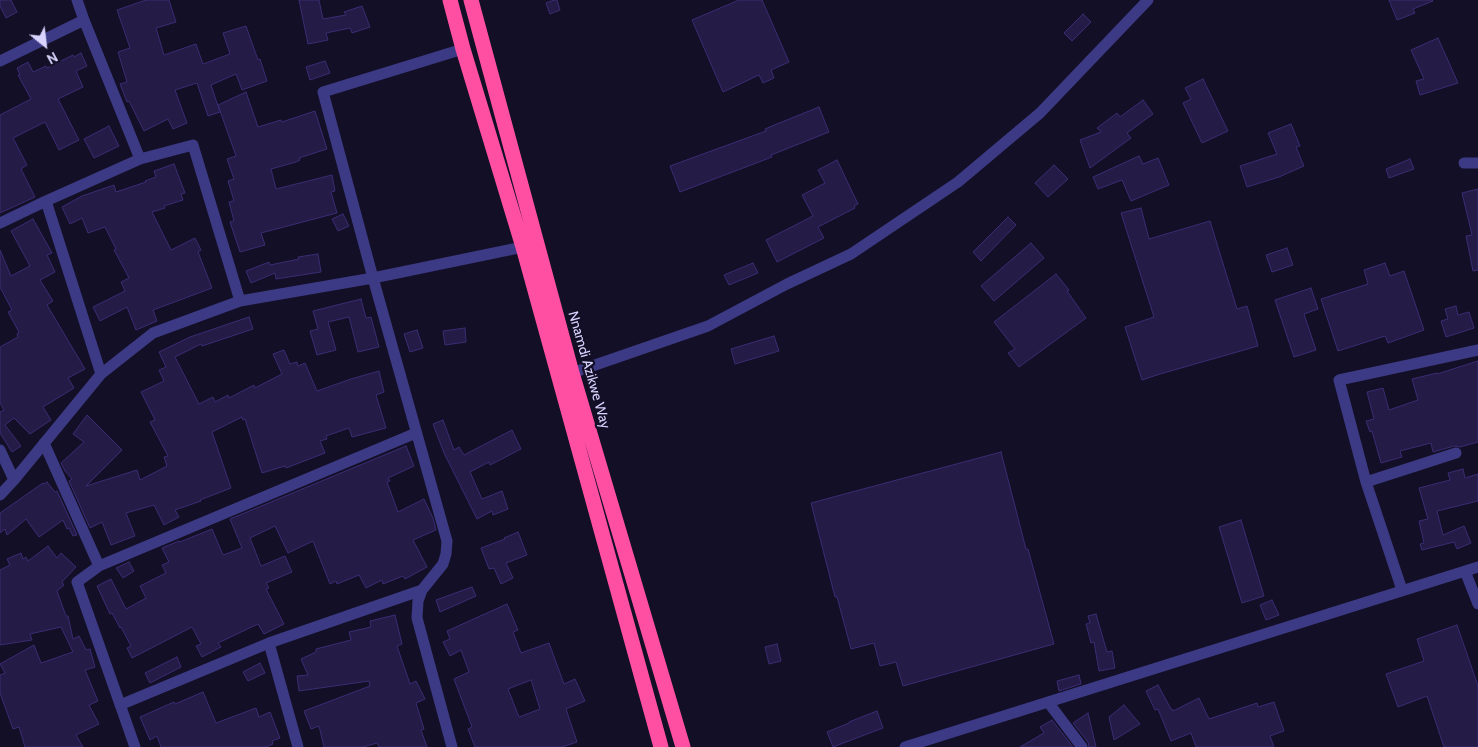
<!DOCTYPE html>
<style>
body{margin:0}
#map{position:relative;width:1478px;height:747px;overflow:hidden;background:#130f26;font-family:Cabin,sans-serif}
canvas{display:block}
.north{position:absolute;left:20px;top:20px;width:50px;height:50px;-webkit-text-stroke:4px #130f26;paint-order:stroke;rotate:151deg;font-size:14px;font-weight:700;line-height:20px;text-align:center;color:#d9d4ff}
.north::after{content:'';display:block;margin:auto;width:18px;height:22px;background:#d9d4ff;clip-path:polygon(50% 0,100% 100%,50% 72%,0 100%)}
</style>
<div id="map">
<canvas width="1478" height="747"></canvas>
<div class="north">N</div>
</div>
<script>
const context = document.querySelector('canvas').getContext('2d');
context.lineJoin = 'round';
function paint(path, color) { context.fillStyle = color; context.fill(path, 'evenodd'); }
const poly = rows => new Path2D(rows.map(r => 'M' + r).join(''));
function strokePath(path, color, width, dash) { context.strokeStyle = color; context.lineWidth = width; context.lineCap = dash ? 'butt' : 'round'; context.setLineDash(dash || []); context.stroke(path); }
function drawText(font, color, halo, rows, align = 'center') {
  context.font = font + ' Cabin,sans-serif'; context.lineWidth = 4.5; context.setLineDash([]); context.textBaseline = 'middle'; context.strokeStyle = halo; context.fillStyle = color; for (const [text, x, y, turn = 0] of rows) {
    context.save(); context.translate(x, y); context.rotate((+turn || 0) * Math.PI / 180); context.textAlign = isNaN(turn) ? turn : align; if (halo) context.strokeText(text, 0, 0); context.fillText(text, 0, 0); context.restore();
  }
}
const building = poly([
 [0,0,11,0,17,12,6,18,0,6,0,0],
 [146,0,169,0,176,22,156,28,164,55,196,44,203,64,230,54,223,33,246,26,258,60,260,59,267,81,242,90,236,74,211,85,220,112,208,116,197,83,175,90,187,123,173,129,168,119,144,131,129,101,127,102,120,84,127,82,118,52,130,48,117,10,146,0],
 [299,0,319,0,323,19,346,15,344,12,362,6,370,27,352,33,350,28,326,33,328,40,308,44,299,0],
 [554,0,557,0,560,10,550,14,546,3,554,0],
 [739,0,762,0,789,62,771,70,774,78,763,83,759,75,723,92,692,20,739,0],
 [1389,0,1432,0,1433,1,1413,9,1415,13,1397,20,1389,0],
 [1083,14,1091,22,1072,41,1064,33,1083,14],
 [1438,38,1458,83,1420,95,1416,81,1424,79,1411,50,1438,38],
 [81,53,87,66,76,71,83,87,58,99,79,140,59,150,45,122,13,138,27,165,21,169,35,197,0,213,0,115,31,99,18,75,20,75,17,68,28,62,33,72,46,66,47,68,73,55,74,57,81,53],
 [325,61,330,73,310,80,306,67,325,61],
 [1203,79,1228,131,1202,143,1183,103,1191,99,1185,88,1203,79],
 [246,92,258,127,281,120,282,122,315,111,327,149,299,158,300,160,296,162,271,169,276,189,332,175,335,191,331,192,337,213,261,233,265,245,240,252,230,222,234,221,229,202,234,201,228,181,234,179,227,159,236,156,218,105,246,92],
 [1143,100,1153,114,1127,133,1131,138,1090,168,1080,140,1101,132,1097,128,1117,113,1120,117,1143,100],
 [819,107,829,132,771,155,772,157,680,192,670,166,766,131,765,129,772,126,819,107],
 [1291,124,1300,146,1296,147,1304,166,1279,177,1247,187,1240,166,1277,154,1268,133,1291,124],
 [109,126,119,146,94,158,84,139,109,126],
 [1139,156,1143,164,1158,158,1169,185,1131,201,1122,180,1098,189,1093,177,1139,156],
 [1410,159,1414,169,1389,178,1386,169,1410,159],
 [837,160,858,204,854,206,855,208,818,227,824,238,777,262,766,240,813,216,802,195,825,183,818,170,837,160],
 [174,164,185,193,181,194,183,200,164,206,165,208,152,212,171,250,195,238,201,250,198,252,212,288,153,310,157,321,136,330,127,307,100,321,93,307,125,291,121,282,129,278,114,250,116,249,105,227,88,233,82,218,70,224,62,207,82,196,114,185,116,192,146,182,145,181,156,177,154,171,174,164],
 [1054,165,1068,179,1048,197,1035,183,1054,165],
 [1478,189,1478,270,1473,271,1466,236,1472,235,1462,193,1478,189],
 [1141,208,1149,239,1210,221,1237,309,1247,306,1258,346,1160,374,1142,380,1125,327,1154,317,1121,213,1141,208],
 [343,214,349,226,338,231,332,219,343,214],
 [1008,217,1016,225,981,261,973,252,1008,217],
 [33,219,52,253,47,255,55,272,40,280,53,301,47,305,85,369,68,378,74,388,43,407,51,420,30,434,14,418,5,425,21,446,12,452,0,433,0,412,4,410,0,403,0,347,18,337,17,334,19,332,8,312,12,310,0,287,0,250,11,276,30,266,11,231,33,219],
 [1031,243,1044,258,994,301,981,286,1031,243],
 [1287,248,1293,265,1272,272,1266,255,1287,248],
 [318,254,321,272,276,279,275,273,251,283,246,271,269,262,270,265,299,259,298,257,318,254],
 [753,263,758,273,729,285,724,275,753,263],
 [1385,263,1390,276,1404,271,1424,330,1388,343,1385,336,1338,351,1321,299,1368,284,1364,270,1385,263],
 [1056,274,1069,290,1067,291,1086,318,1019,367,1008,353,1015,349,994,322,1056,274],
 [1311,288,1318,309,1304,314,1316,350,1294,357,1275,300,1311,288],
 [361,299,366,318,371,317,379,347,358,352,349,317,328,322,336,350,317,355,310,331,318,329,313,311,361,299],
 [1456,306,1458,315,1469,312,1474,328,1446,337,1441,321,1448,319,1445,309,1456,306],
 [249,317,253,329,202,346,201,344,175,357,199,404,213,397,215,402,228,395,229,398,254,385,255,388,282,374,273,354,284,350,290,364,297,362,298,366,305,363,317,391,351,379,379,371,384,392,376,395,386,428,352,437,349,428,326,436,327,439,320,441,325,453,286,468,285,466,262,473,245,419,243,420,242,417,212,432,231,488,200,500,201,501,175,510,179,517,164,525,154,505,126,513,135,536,111,545,102,522,90,528,69,481,72,479,65,471,61,463,84,442,73,434,87,415,122,450,86,486,137,470,140,480,167,466,164,457,168,456,150,422,155,420,141,392,164,381,159,370,166,367,159,352,190,337,249,317],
 [465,328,466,342,445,345,443,331,465,328],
 [417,330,423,348,410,352,404,334,417,330],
 [774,336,779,351,735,364,731,349,774,336],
 [1478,361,1478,442,1460,447,1454,446,1433,452,1431,443,1400,451,1402,457,1381,463,1372,431,1370,432,1366,421,1374,419,1367,392,1383,388,1389,410,1418,400,1412,379,1437,373,1437,374,1478,361],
 [443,420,454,450,459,447,464,455,512,430,521,449,490,465,489,462,470,472,482,499,502,491,508,509,493,515,492,511,477,519,444,453,433,424,443,420],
 [406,446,414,466,388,478,390,481,387,482,398,512,424,499,433,518,436,530,413,540,427,567,405,579,403,576,383,584,382,580,366,588,359,575,337,584,336,581,330,584,313,541,288,553,275,526,250,538,261,566,285,556,292,572,266,583,269,588,266,589,284,624,264,634,258,624,218,643,221,647,202,657,196,646,201,644,192,627,132,658,127,648,131,646,121,627,120,628,112,613,110,614,97,586,111,579,126,609,146,598,140,586,166,573,162,565,169,562,162,548,179,541,180,542,212,529,223,555,242,548,230,519,406,446],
 [1001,452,1026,549,1028,549,1054,644,903,686,896,662,880,666,874,643,851,649,837,597,835,597,811,503,1001,452],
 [1463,469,1465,478,1478,474,1478,501,1437,511,1443,535,1464,526,1471,543,1457,549,1454,542,1422,550,1420,544,1424,543,1419,521,1428,519,1419,488,1450,480,1448,473,1463,469],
 [47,482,55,492,57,491,77,535,73,536,69,528,67,529,63,520,39,537,26,519,7,535,5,529,0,533,0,513,43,483,44,484,47,482],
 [1241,520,1264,596,1242,603,1219,527,1241,520],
 [518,532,527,555,506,563,513,578,501,584,494,568,489,569,481,548,505,539,504,538,518,532],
 [48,546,57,558,61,553,76,567,62,582,64,585,57,591,66,616,68,616,73,639,79,636,86,650,90,649,95,667,85,670,98,701,89,705,99,724,76,735,83,747,25,747,19,727,13,729,0,693,0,675,5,673,0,664,34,645,41,663,73,652,61,627,30,634,32,640,0,645,0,570,10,565,7,559,21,553,23,559,26,557,28,561,48,546],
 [129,562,134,571,123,578,116,568,129,562],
 [472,587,476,596,440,612,436,600,472,587],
 [1272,600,1279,615,1266,620,1260,605,1272,600],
 [507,604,518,630,513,632,521,653,549,643,564,684,575,679,585,701,566,709,577,742,562,747,475,747,468,729,472,727,454,679,469,672,461,650,450,656,443,642,450,639,447,631,507,604],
 [531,680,540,709,519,717,508,689,531,680],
 [1096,614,1107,652,1112,651,1115,668,1099,671,1094,642,1091,643,1086,624,1090,623,1088,616,1096,614],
 [395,615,402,644,397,646,410,684,416,681,425,699,416,703,424,729,421,730,427,747,379,747,377,743,363,747,324,747,319,726,311,729,304,711,370,686,369,681,299,691,297,676,308,675,301,659,316,652,316,649,351,640,349,632,371,627,370,621,395,615],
 [1457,625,1478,686,1478,747,1444,747,1427,696,1398,707,1386,674,1424,661,1417,639,1457,625],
 [777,644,781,661,769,664,765,647,777,644],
 [177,657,181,667,150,683,145,673,177,657],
 [260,663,265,673,248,681,243,672,260,663],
 [1079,675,1081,684,1059,691,1057,681,1079,675],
 [1158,685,1171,709,1172,709,1173,711,1199,698,1209,719,1257,703,1258,707,1274,702,1284,731,1270,736,1274,747,1196,747,1191,733,1171,741,1158,709,1155,710,1146,691,1158,685],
 [203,692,216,723,256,708,259,717,270,712,280,738,272,741,273,744,266,747,161,747,157,736,150,740,140,717,174,702,175,704,203,692],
 [1124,705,1140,724,1114,740,1109,717,1124,705],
 [877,711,883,728,833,747,827,732,849,723,849,722,877,711],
 [1088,713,1096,747,1089,747,1088,742,1073,723,1088,713],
 [1052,720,1073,747,1020,747,1044,733,1040,727,1052,720]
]);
const street = poly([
 [77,0,84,20,140,159],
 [0,61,84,20],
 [1464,163,1478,163],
 [46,201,101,374],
 [0,223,46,201,140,159,193,145,240,301],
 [572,373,708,326,787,284,851,254,958,182,1040,113,1148,0],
 [44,443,99,566,77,582,135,747],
 [0,450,14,480],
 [1366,482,1339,380,1478,350],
 [0,495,14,480,101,374,153,333,240,301,373,278,523,247],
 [99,566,416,433],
 [1465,571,1478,604],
 [1402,590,1366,482,1456,453],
 [269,643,298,747],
 [1048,702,1082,747],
 [120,705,269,643,422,590],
 [452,747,417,618,418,601,422,590,443,564,446,554,447,541,373,278,323,92,463,49],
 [905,747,1478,567]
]);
const highway = poly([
 [450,0,463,49,523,247,661,747],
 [471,0,572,373,683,747]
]);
const streetNames = [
 ["Nnamdi Azikwe Way",589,370,74]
];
paint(building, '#241b47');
strokePath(building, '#3b2d73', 1);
strokePath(street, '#3d3a85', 11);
strokePath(highway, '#ff4fa3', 15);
drawText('14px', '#d9d4ff', '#130f26', streetNames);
</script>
